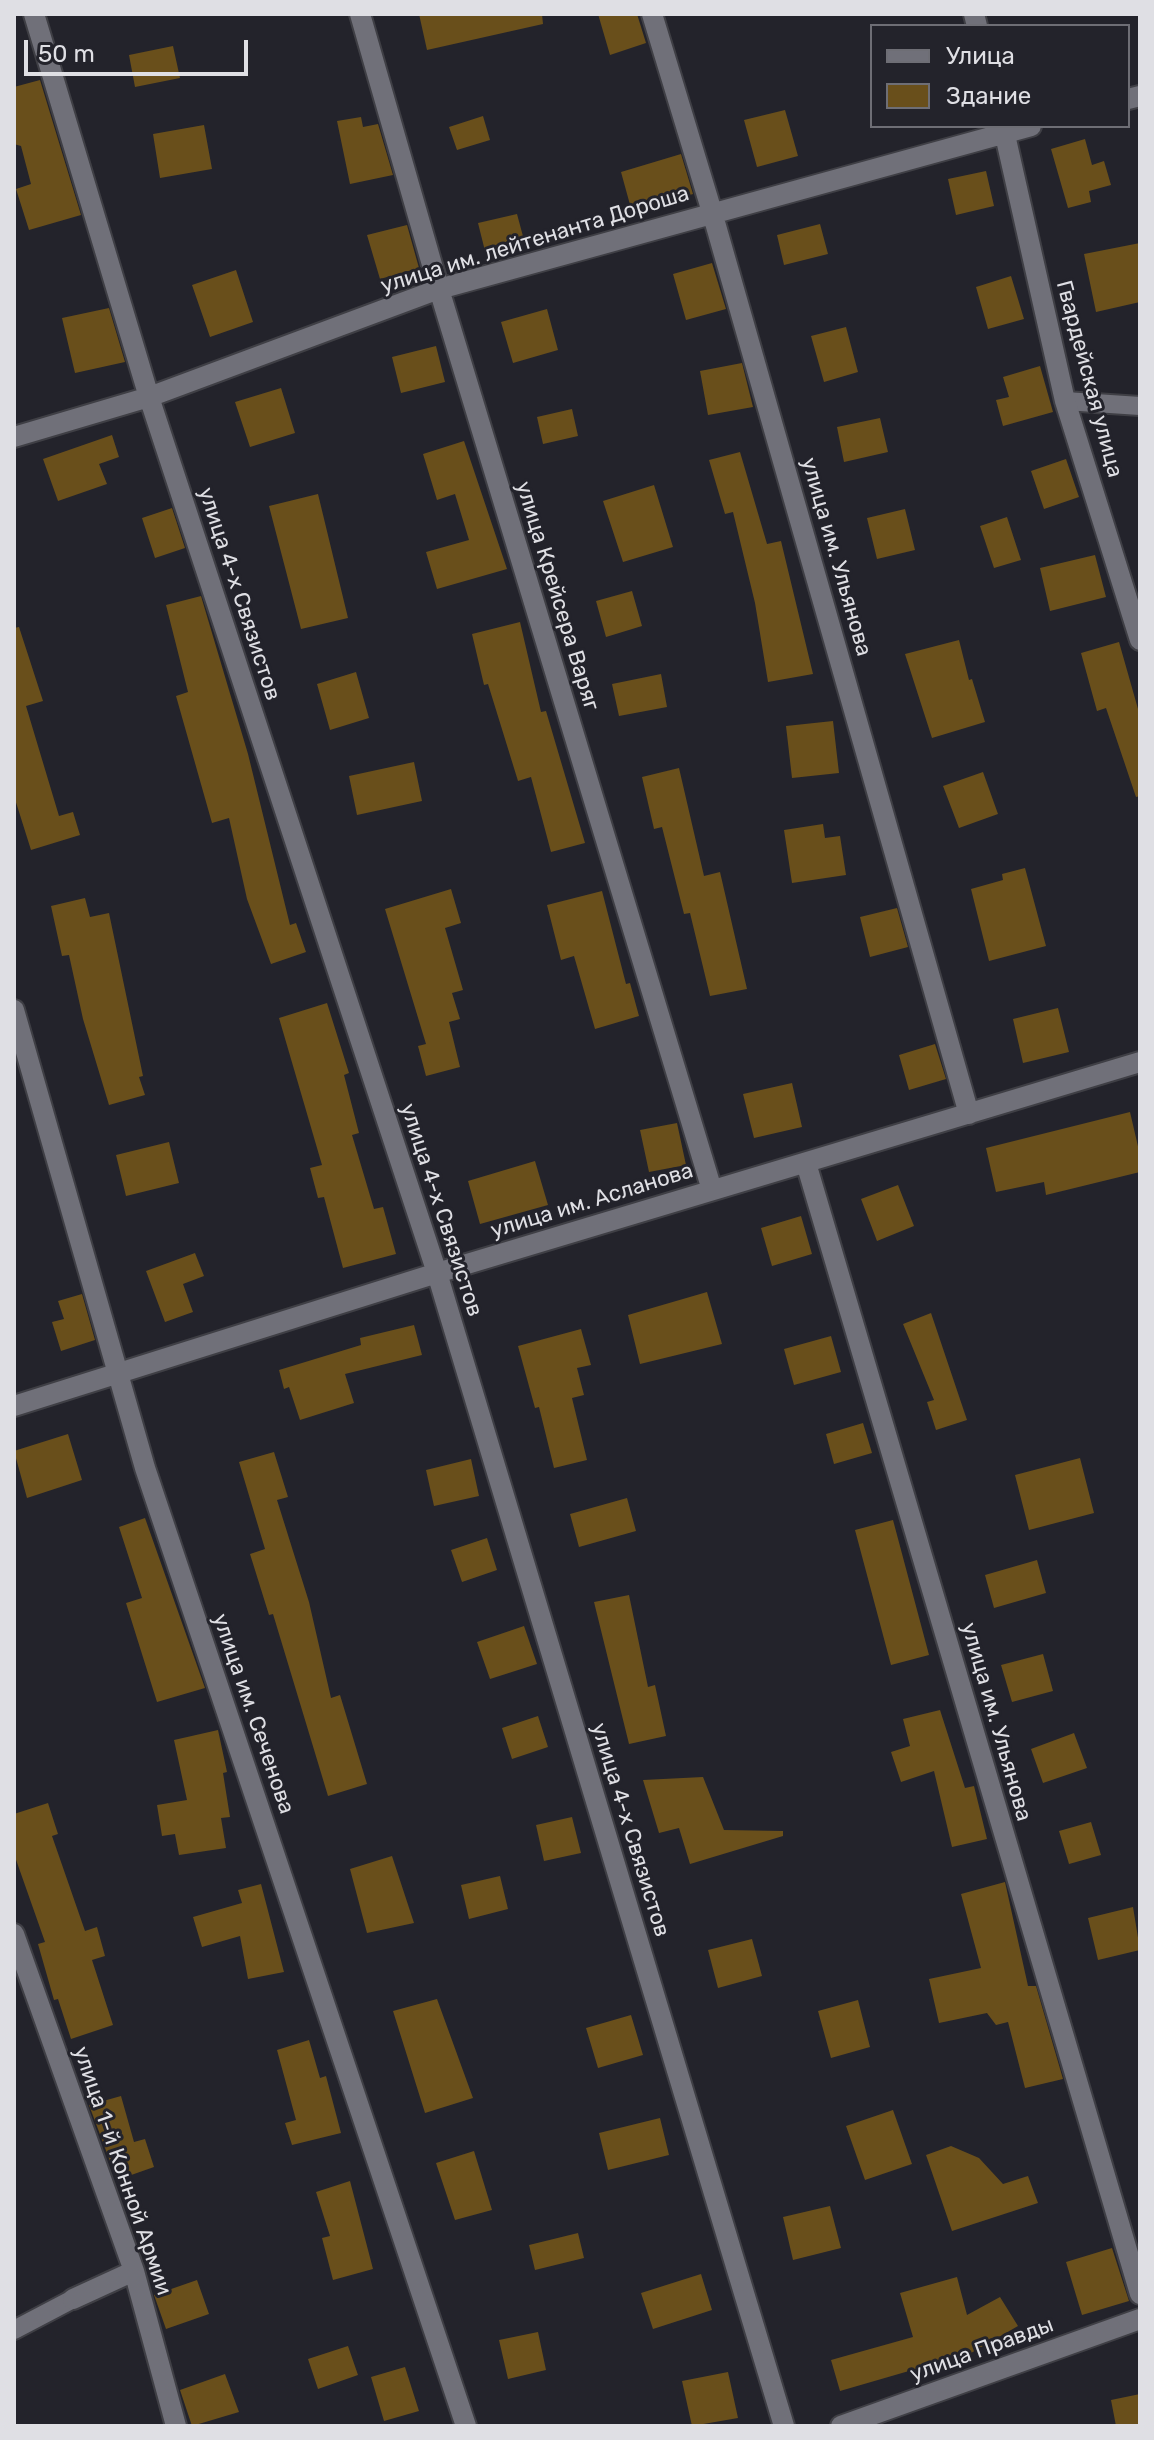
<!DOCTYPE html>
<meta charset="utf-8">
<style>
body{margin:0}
#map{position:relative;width:1154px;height:2440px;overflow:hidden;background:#23232b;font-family:Rubik,sans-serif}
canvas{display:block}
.frame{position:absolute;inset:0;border:16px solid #dfdfe4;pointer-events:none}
.legend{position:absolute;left:870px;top:24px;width:260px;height:104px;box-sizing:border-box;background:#23232b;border:2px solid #6e6e75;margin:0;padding:10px 14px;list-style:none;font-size:24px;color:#dfdfe4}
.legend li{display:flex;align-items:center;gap:16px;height:40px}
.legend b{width:40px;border:2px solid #6e6e75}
.scale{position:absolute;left:24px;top:40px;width:224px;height:36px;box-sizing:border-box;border:4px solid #dfdfe4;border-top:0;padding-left:10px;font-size:24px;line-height:28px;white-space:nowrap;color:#dfdfe4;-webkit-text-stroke:6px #23232b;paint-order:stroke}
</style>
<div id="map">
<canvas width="1154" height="2440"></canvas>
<div class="frame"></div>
<ul class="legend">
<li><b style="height:10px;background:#707079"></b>Улица</li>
<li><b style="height:22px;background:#694f1b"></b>Здание</li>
</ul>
<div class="scale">50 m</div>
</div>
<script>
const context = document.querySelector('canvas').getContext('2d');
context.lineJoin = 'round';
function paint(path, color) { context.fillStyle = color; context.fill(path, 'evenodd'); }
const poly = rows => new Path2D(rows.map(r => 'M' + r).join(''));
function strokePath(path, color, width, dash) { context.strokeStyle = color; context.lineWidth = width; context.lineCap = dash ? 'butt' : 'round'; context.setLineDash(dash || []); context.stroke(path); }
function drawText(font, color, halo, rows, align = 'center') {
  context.font = font + ' Rubik,sans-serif'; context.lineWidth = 6; context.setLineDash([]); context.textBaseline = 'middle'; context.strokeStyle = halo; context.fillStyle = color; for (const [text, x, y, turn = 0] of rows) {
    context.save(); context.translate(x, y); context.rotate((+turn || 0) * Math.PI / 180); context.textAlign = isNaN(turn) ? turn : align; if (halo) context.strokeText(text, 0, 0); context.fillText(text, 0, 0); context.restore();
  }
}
const building = poly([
 [419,14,542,14,543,24,427,50],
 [598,14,637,14,646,43,610,55],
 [173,46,180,78,135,87,129,55],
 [40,80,81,215,29,230,16,189,31,184,21,146,14,144,14,87],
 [785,110,798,156,757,167,744,120],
 [483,116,490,140,457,150,449,127],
 [361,117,363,127,378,124,393,175,350,184,337,121],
 [204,125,212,169,160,178,153,134],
 [1085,139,1092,165,1104,161,1111,185,1089,191,1091,202,1068,208,1051,149],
 [681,154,693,194,632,212,621,172],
 [986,171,994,206,956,215,948,179],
 [517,214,524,240,485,251,478,223],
 [820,224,828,254,784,265,777,235],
 [407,225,419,268,380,279,367,235],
 [1140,243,1140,302,1096,312,1084,254],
 [712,263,726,309,686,320,673,274],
 [236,270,253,322,210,337,192,285],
 [1011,276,1024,319,988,329,976,287],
 [109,308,125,362,75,373,62,318],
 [547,309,558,350,513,363,501,322],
 [846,327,858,372,824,382,811,336],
 [436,346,445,382,401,393,392,357],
 [742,363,753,407,708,415,700,371],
 [1040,366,1053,412,1003,426,996,400,1009,397,1003,377],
 [281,388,295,433,250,447,235,402],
 [572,409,578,436,543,444,537,417],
 [880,418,888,452,844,462,837,427],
 [112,435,119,457,99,464,107,484,58,501,43,459],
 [464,441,507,569,437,589,426,552,469,540,455,494,437,500,423,454],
 [740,452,767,544,781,541,813,674,768,682,755,603,733,512,725,514,709,460],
 [1066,459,1079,497,1044,509,1031,471],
 [654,485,673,547,623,562,603,501],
 [318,494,348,618,301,629,269,506],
 [172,508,185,548,155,558,142,518],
 [905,509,915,550,877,559,867,518],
 [1007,517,1021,560,994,568,980,526],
 [1095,555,1106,597,1050,611,1040,568],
 [632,591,642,626,606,637,596,601],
 [201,596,248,754,290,925,296,923,306,952,271,964,247,899,229,818,212,823,176,696,188,692,166,605],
 [520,622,541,712,546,711,585,843,551,852,531,777,518,781,488,684,484,685,472,634],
 [19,627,43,701,26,706,59,816,73,812,80,835,31,850,14,796,14,628],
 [959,640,969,680,972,679,985,722,932,738,905,654],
 [1119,642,1140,716,1140,796,1136,797,1106,708,1097,711,1081,653],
 [356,672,369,718,330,730,317,684],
 [661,674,667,707,619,716,612,684],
 [833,721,839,773,792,778,786,726],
 [414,762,422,801,357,815,349,776],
 [679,768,704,876,720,872,747,989,710,996,690,913,684,914,662,827,654,829,642,777],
 [983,772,998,814,959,828,943,786],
 [823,824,825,838,840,836,846,875,792,883,784,830],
 [1025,868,1046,946,989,961,971,889,1003,880,1002,874],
 [451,889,461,923,445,928,463,990,452,993,460,1019,449,1022,460,1067,426,1076,418,1046,426,1044,385,909],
 [602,891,626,984,630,983,639,1016,595,1029,574,956,561,960,547,905],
 [85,898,90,917,109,913,143,1076,139,1077,145,1095,109,1105,83,1019,69,955,62,956,51,906],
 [897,908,908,947,870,957,860,917],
 [327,1003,349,1073,344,1075,359,1133,352,1135,374,1209,383,1207,396,1254,343,1268,324,1197,318,1198,310,1168,322,1165,279,1018],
 [1058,1008,1069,1052,1023,1063,1013,1019],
 [935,1044,946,1079,909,1090,899,1055],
 [792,1083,802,1127,754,1138,743,1094],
 [1130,1112,1140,1155,1140,1172,1046,1195,1044,1182,996,1192,986,1148],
 [677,1123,686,1165,649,1172,640,1130],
 [169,1142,179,1183,126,1196,116,1155],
 [535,1161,548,1205,480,1224,468,1181],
 [898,1185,914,1226,877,1241,861,1199],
 [801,1216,812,1254,772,1266,761,1228],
 [195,1253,204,1276,183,1284,193,1312,165,1322,146,1271],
 [707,1292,722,1344,640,1364,628,1315],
 [82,1294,95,1340,61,1351,52,1322,64,1319,58,1301],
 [931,1313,967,1420,936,1430,927,1402,934,1400,903,1324],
 [414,1325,422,1355,345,1374,354,1403,300,1420,289,1387,284,1389,279,1370,361,1345,360,1338],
 [581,1329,591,1365,577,1368,584,1395,572,1398,587,1460,554,1468,539,1407,535,1408,518,1346],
 [831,1336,841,1372,794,1385,784,1349],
 [863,1423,872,1453,834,1464,826,1434],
 [68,1434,82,1480,27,1498,14,1451],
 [274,1452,288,1497,277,1500,309,1602,331,1698,340,1695,367,1784,328,1796,273,1614,269,1615,250,1554,265,1549,239,1462],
 [1080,1458,1094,1513,1029,1530,1015,1475],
 [471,1459,479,1496,434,1506,426,1470],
 [627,1498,636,1531,579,1547,570,1514],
 [145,1518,205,1688,157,1702,126,1603,142,1598,119,1527],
 [893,1520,929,1655,891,1665,855,1530],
 [487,1538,497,1570,462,1582,451,1550],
 [1037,1560,1046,1593,994,1608,985,1575],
 [629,1595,648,1687,655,1685,666,1736,629,1744,594,1602],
 [524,1626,537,1664,490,1679,477,1642],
 [1043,1654,1053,1691,1012,1702,1001,1665],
 [940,1710,965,1788,974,1786,987,1839,952,1847,934,1771,901,1782,891,1752,910,1746,903,1719],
 [538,1716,548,1747,512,1759,502,1728],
 [218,1730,227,1772,223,1773,230,1817,221,1818,226,1848,179,1855,175,1834,162,1836,157,1805,187,1800,174,1740],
 [1074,1733,1087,1768,1043,1783,1031,1749],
 [703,1777,724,1830,783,1831,783,1836,690,1864,679,1828,659,1833,643,1780],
 [48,1803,58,1834,52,1836,85,1931,97,1927,105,1956,92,1960,113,2025,71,2039,58,1999,54,2000,38,1944,45,1942,14,1854,14,1814],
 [572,1817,581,1853,544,1861,536,1825],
 [1091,1822,1101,1855,1069,1864,1059,1831],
 [392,1856,414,1923,367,1933,350,1869],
 [500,1876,508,1909,469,1919,461,1885],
 [1005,1882,1028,1986,1036,1986,1063,2079,1025,2088,1008,2022,996,2025,987,2013,939,2023,929,1979,981,1968,961,1894],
 [261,1884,284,1972,248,1979,240,1936,202,1947,193,1917,242,1903,238,1890],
 [1133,1907,1140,1950,1098,1960,1088,1918],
 [752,1939,762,1976,718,1988,708,1950],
 [437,1999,473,2098,425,2113,393,2011],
 [858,2000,870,2047,831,2058,818,2011],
 [631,2015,643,2055,598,2068,586,2028],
 [309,2040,320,2078,326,2076,341,2133,292,2145,285,2123,296,2120,277,2050],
 [121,2096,134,2142,145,2139,154,2167,117,2180,89,2105],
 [893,2110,912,2164,865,2180,846,2126],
 [660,2118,669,2155,608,2170,599,2133],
 [951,2146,979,2158,1003,2184,1028,2176,1038,2203,952,2231,926,2155],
 [474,2151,492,2210,455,2220,436,2163],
 [350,2181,373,2269,333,2280,322,2238,330,2236,316,2192],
 [830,2206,841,2248,793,2260,783,2217],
 [578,2233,584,2258,535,2270,529,2245],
 [1112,2248,1129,2301,1082,2315,1066,2262],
 [701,2274,712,2310,653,2329,641,2293],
 [957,2277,967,2315,1000,2297,1018,2326,971,2353,840,2391,831,2360,913,2337,900,2293],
 [197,2280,209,2314,166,2329,154,2295],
 [538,2332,546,2370,508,2379,499,2340],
 [348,2346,358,2375,318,2389,308,2359],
 [405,2367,419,2411,384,2421,371,2377],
 [728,2372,738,2418,692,2426,682,2381],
 [225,2374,239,2412,192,2426,180,2390],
 [1140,2394,1140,2426,1116,2426,1111,2400]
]);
const lane = poly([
 [1065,401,1140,406],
 [14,2330,73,2299]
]);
const street = poly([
 [34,14,149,397,437,1273,784,2426],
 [360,14,439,289,712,1190],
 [652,14,712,212,969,1114],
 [974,14,977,26],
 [1128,99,1140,96],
 [1003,126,1065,401,1140,640],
 [14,437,149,397,439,289,1031,126],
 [14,1010,145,1468,466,2426],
 [806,1163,1140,2294],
 [14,1406,437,1273,1140,1062],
 [14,1934,134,2271,176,2426],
 [73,2299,134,2271],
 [841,2426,1140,2319]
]);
const streetNames = [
 ["улица им. лейтенанта Дороша",535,240,-17],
 ["Гвардейская улица",1089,379,75],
 ["улица им. Ульянова",836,557,74],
 ["улица 4-х Связистов",239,594,72],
 ["улица Крейсера Варяг",557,596,73],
 ["улица им. Асланова",592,1201,-17],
 ["улица 4-х Связистов",441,1210,72],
 ["улица им. Сеченова",253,1714,71],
 ["улица им. Ульянова",996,1722,74],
 ["улица 4-х Связистов",630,1830,73],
 ["улица 1-й Конной Армии",122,2171,71],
 ["улица Правды",982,2350,-20]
];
paint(building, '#694f1b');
strokePath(lane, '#3f3f45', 22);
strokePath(street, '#3f3f45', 24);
strokePath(lane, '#707079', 18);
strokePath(street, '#707079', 20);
drawText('22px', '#dfdfe4', '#23232b', streetNames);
</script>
